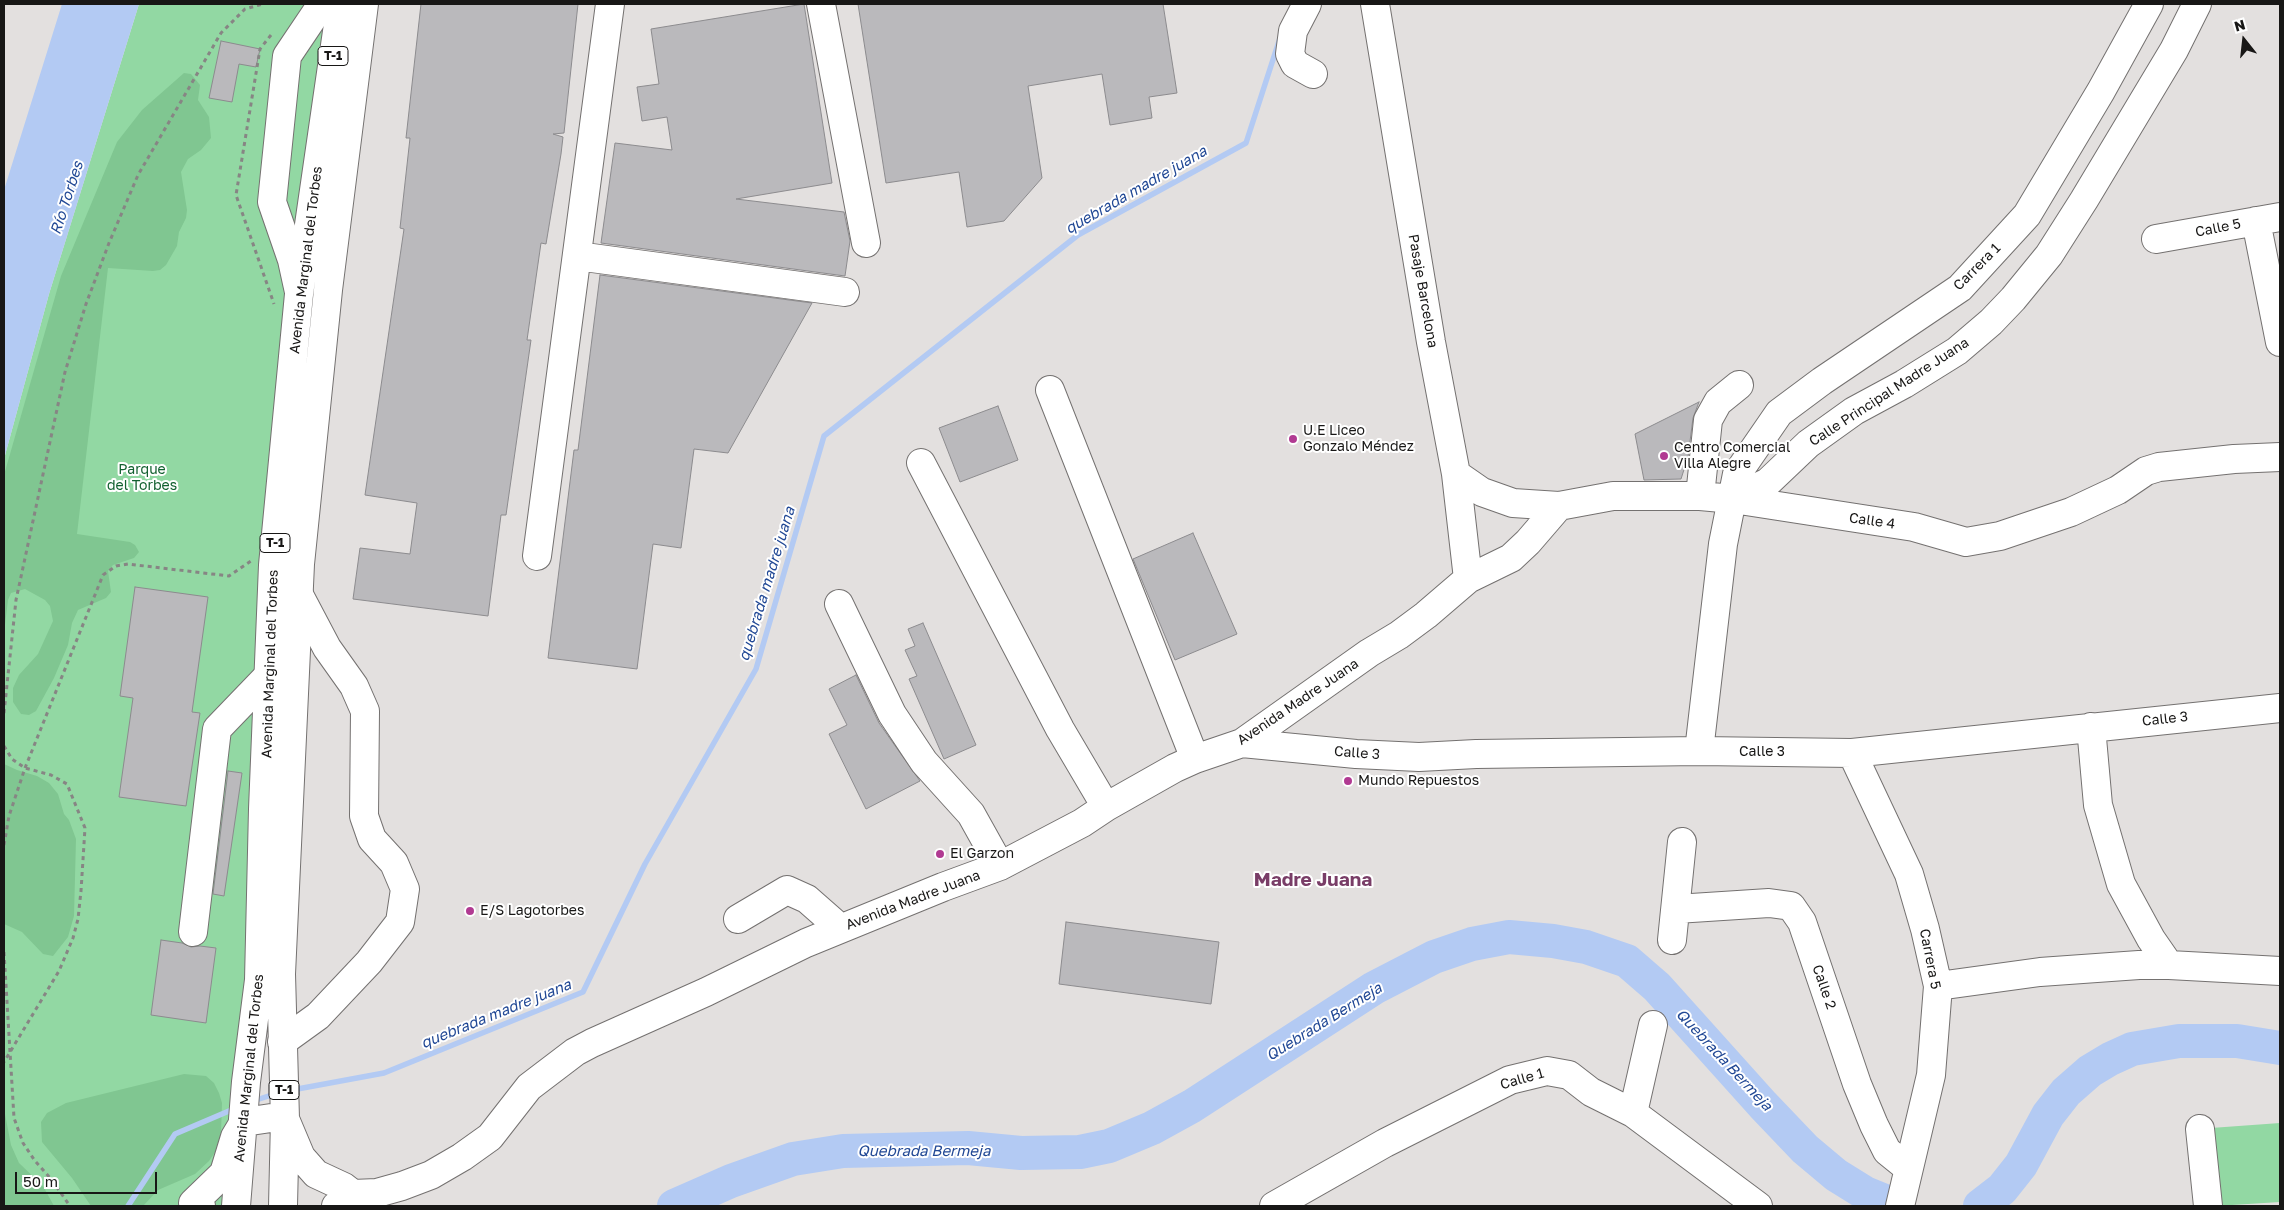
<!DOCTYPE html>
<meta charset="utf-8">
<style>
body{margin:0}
#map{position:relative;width:2284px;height:1210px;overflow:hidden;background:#e3e0df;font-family:"Golos Text",sans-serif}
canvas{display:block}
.frame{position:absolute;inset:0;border:5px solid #181716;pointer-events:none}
.north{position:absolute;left:2219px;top:15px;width:50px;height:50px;-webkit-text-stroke:4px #fff;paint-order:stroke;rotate:344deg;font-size:14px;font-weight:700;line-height:20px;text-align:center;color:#181716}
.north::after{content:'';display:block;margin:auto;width:18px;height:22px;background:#181716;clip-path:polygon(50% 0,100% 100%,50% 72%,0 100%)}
.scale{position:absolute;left:15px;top:1172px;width:142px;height:22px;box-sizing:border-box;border:2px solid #181716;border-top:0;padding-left:6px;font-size:15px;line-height:18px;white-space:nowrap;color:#181716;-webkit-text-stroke:4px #fff;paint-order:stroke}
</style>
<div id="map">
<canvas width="2284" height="1210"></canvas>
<div class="frame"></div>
<div class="north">N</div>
<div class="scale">50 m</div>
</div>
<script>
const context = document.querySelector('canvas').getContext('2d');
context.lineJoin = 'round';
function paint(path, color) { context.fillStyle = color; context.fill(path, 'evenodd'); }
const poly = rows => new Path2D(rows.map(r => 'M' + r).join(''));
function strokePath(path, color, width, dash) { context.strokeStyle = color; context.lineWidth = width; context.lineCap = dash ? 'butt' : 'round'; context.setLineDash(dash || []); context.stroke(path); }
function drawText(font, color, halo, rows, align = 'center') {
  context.font = font + ' "Golos Text",sans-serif'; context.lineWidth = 4; context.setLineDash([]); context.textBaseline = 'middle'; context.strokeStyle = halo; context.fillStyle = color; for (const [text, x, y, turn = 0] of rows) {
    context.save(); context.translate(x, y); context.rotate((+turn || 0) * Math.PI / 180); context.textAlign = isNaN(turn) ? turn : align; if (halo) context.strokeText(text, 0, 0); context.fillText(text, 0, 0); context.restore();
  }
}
const green = poly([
 [139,4,341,4,299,294,236,1206,4,1206,4,459,49,294],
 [2280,1123,2280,1202,2216,1206,2211,1128]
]);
const forest = poly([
 [184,73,191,74,200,85,198,100,209,117,211,138,201,150,188,159,181,172,187,210,186,218,179,232,177,246,166,265,160,270,153,271,108,268,77,534,130,542,135,545,139,552,134,558,113,565,108,571,111,592,106,598,78,610,72,623,68,645,54,678,36,711,29,715,21,714,13,702,13,688,19,675,38,654,53,621,50,606,45,600,25,589,11,593,8,600,4,633,4,475,61,276,117,142,142,110],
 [4,764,17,770,37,776,49,783,58,794,64,814,69,820,76,839,74,916,68,937,53,956,43,954,22,932,4,924],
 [184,1074,206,1076,214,1083,219,1093,222,1103,221,1133,215,1152,209,1161,195,1174,158,1190,143,1206,91,1206,72,1178,42,1142,41,1122,47,1113,66,1103],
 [4,1109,11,1145,19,1163,43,1186,54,1206,4,1206]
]);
const water = poly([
 [62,4,139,4,49,294,4,459,4,190]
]);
const stream = poly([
 [292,1090,384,1073,583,992,645,864,756,669,824,436,1078,235,1246,143,1280,38],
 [253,1101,278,1093],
 [128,1206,175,1134,236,1108]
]);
const river = poly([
 [674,1206,731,1181,793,1159,843,1151,968,1148,1021,1153,1080,1152,1109,1146,1152,1128,1192,1106,1374,988,1434,957,1472,944,1509,937,1553,941,1586,947,1627,961,1657,987,1763,1105,1805,1149,1836,1175,1865,1193,1897,1206],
 [1980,1206,2002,1189,2021,1165,2048,1115,2066,1092,2090,1071,2110,1059,2132,1049,2179,1041,2237,1041,2280,1048]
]);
const building = poly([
 [421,4,578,4,564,133,553,134,563,137,561,154,546,244,541,243,527,340,531,340,506,515,501,515,488,616,353,599,360,548,410,554,417,503,365,495,404,229,400,228,410,138,406,138,421,4],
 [804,4,832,183,736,199,844,212,850,241,845,276,601,243,615,143,672,150,667,117,642,121,637,87,659,84,651,29,804,4],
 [858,4,1163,4,1177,93,1149,97,1152,118,1110,125,1102,74,1028,86,1042,178,1004,221,967,227,959,172,886,183,858,4],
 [221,41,260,49,256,67,239,64,232,102,209,98,221,41],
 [600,275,812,303,728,453,694,449,681,548,653,544,637,669,548,658,574,450,578,450,600,275],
 [1699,402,1693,418,1688,457,1681,479,1644,480,1635,434,1699,402],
 [998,406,1018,460,960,482,939,428,998,406],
 [1193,533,1237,634,1175,660,1133,559,1193,533],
 [135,587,208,597,192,712,200,713,186,806,119,797,133,698,120,696,135,587],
 [923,623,976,745,944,759,909,679,917,676,905,650,915,646,908,629,923,623],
 [856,675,879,723,920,781,866,809,829,734,847,725,829,689,856,675],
 [228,771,242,773,224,896,213,894,228,771],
 [1066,922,1219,942,1211,1004,1059,984,1066,922],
 [161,940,182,943,191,947,200,946,216,948,206,1023,151,1015,161,940]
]);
const path = poly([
 [271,35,260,49,236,195,274,304],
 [4,713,16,600,65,372,86,304,109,243,138,175,221,33,245,9,263,4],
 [4,746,12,759,25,768,51,775,67,784,85,828,81,891,78,919,73,938,59,971,4,1062],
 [4,845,9,816,25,768,103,575,116,566,128,564,229,576,251,561],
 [4,952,14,1118,23,1143,35,1161,51,1179,70,1206]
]);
const minor = poly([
 [821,4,866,243],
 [1307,4,1293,31,1290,54,1295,64,1313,74],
 [1375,4,1431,342,1456,474,1468,579],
 [2256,221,2280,342],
 [2156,239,2280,217],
 [577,256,845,292],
 [299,292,292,260,272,202,287,56,322,4],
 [1050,390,1195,759],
 [921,463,1060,729,1106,807],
 [1456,474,1482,492,1513,503,1559,506,1613,496,1700,496,1733,499,1914,527,1966,542,2000,536,2071,512,2118,490,2146,471,2159,467,2234,459,2280,457],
 [1700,496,1708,420,1718,402,1739,385],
 [1733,499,1768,482,1808,444,1854,411,1904,384,1957,351,1991,322,2013,299,2049,255,2084,200,2174,50,2197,4],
 [537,556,610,4],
 [839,604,892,714,924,762,971,814,1000,866],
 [2091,727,2098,805,2121,884,2151,939,2169,965],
 [1242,743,1356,754,1419,757,1476,754,1699,751,1852,753,2280,708],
 [1699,751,1723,544,1737,474,1779,413,1822,381,1960,288,2027,215,2101,91,2149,4],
 [1852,753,1909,874,1925,929,1938,986,1931,1075,1900,1206],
 [1676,909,1769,903,1791,906,1802,922,1857,1084,1874,1125,1887,1151,1908,1168],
 [738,919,787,890,807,899,840,928],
 [193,932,217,729,269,675],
 [1672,940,1682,842],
 [1938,986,2040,972,2139,965,2169,965,2280,971],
 [282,1042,318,1016,369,962,400,922,405,889,394,863,372,839,364,816,365,711,354,686,327,648,298,593],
 [1633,1113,1653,1025],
 [2200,1129,2208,1206],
 [353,1194,377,1193,402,1186,431,1175,462,1157,490,1137,529,1087,575,1052,592,1043,706,992,806,943,943,887,1000,866,1082,823,1106,807,1175,768,1195,759,1242,743,1369,653,1399,635,1426,615,1468,579,1511,558,1528,542,1559,506],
 [1274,1206,1385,1143,1510,1080,1547,1071,1569,1075,1591,1092,1633,1113,1758,1206]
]);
const highway = poly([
 [201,1206,193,1203,224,1173,235,1137,244,1122,271,1118,285,1119,301,1157,316,1174,344,1187,353,1194,336,1206],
 [236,1206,246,1082,259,980,263,809,273,565,299,294,341,4],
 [283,1206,285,1119,281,974,300,564,328,290,364,4]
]);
const markers = [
 [1293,439,5,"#b13a92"],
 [1664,456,5,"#b13a92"],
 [1348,781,5,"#b13a92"],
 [940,854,5,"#b13a92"],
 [470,911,5,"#b13a92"]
];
const shields = [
 [333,56,30],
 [275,543,30],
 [284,1090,30]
];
const shieldNames = [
 ["T-1",333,56],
 ["T-1",275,543],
 ["T-1",284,1090]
];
const streetNames = [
 ["Calle 5",2218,228,-11],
 ["Avenida Marginal del Torbes",306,260,-83],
 ["Carrera 1",1977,267,-45],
 ["Pasaje Barcelona",1423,291,80],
 ["Calle Principal Madre Juana",1889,392,-33],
 ["Calle 4",1872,521,8],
 ["Avenida Marginal del Torbes",270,664,-88],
 ["Avenida Madre Juana",1298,702,-34],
 ["Calle 3",2165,719,-6],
 ["Calle 3",1762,752],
 ["Calle 3",1357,753,4],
 ["Avenida Madre Juana",913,900,-21],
 ["Carrera 5",1930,959,79],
 ["Calle 2",1824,987,71],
 ["Avenida Marginal del Torbes",249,1068,-84],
 ["Calle 1",1522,1079,-16]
];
const poiNames = [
 ["U.E Liceo",1303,431],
 ["Gonzalo Méndez",1303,447],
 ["Centro Comercial",1674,448],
 ["Villa Alegre",1674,464],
 ["Mundo Repuestos",1358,781],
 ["El Garzon",950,854],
 ["E/S Lagotorbes",480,911]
];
const parkNames = [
 ["Parque",142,470],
 ["del Torbes",142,486]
];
const waterNames = [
 ["quebrada madre juana",1136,190,-30],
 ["Río Torbes",67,198,-72],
 ["quebrada madre juana",767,584,-73],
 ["quebrada madre juana",496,1014,-22],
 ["Quebrada Bermeja",1324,1022,-32],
 ["Quebrada Bermeja",1724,1060,47],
 ["Quebrada Bermeja",924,1151]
];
const districtNames = [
 ["Madre Juana",1313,880]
];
paint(green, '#92d8a3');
paint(forest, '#80c691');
paint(water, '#b3caf3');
strokePath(stream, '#b3caf3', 5.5);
strokePath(river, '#b3caf3', 34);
paint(building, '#bab9bc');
strokePath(building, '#8c8b8e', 1);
strokePath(minor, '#747170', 30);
strokePath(highway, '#747170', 30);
strokePath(path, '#878584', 3, [4, 4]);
strokePath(minor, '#fff', 28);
strokePath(highway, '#fff', 28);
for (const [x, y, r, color] of markers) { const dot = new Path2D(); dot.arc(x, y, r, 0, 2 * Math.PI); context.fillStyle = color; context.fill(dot); strokePath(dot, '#fff', 2); }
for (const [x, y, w] of shields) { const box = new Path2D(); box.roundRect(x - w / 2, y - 9.5, w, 19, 4); context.fillStyle = '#fff'; context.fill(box); strokePath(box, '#181716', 1); }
drawText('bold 12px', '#181716', null, shieldNames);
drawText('14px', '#181716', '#fff', streetNames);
drawText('14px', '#181716', '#fff', poiNames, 'left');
drawText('14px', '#11602f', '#fff', parkNames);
drawText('italic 15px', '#214895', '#fff', waterNames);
drawText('bold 19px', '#793d67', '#fff', districtNames);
</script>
